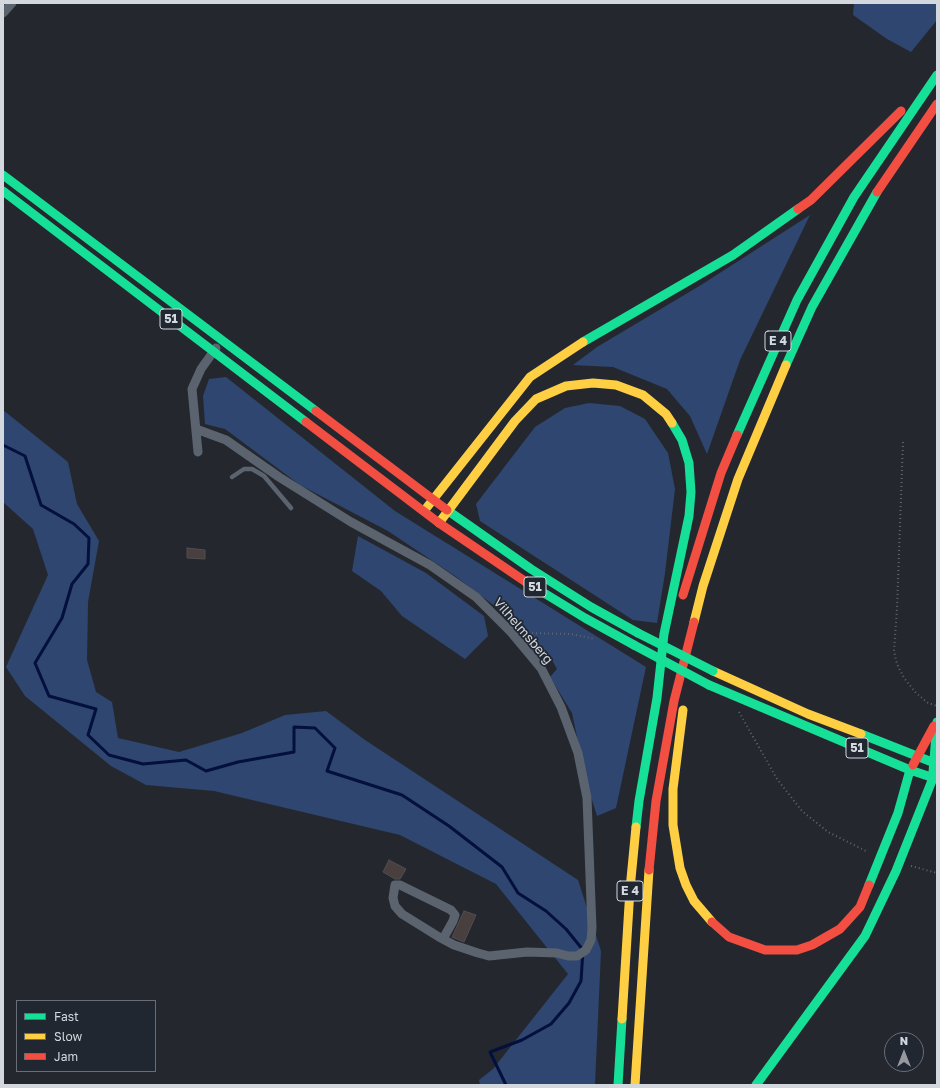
<!DOCTYPE html>
<style>
body{margin:0}
#map{position:relative;width:940px;height:1088px;overflow:hidden;background:#24282e;font-family:"Golos Text",sans-serif}
canvas{display:block}
.frame{position:absolute;inset:0;border:4px solid #d3d7de;pointer-events:none}
.legend{position:absolute;left:16px;top:1000px;width:140px;height:72px;box-sizing:border-box;background:#212731;border:1px solid #686d76;margin:0;padding:5px 7px;list-style:none;font-size:12px;color:#d3d7de}
.legend li{display:flex;align-items:center;gap:8px;height:20px}
.legend b{width:20px;border:1px solid #686d76}
.north{position:absolute;left:884px;top:1032px;width:40px;height:40px;box-sizing:border-box;background:#212731;border:1px solid #686d76;border-radius:50%;rotate:0deg;font-size:11px;font-weight:700;line-height:16px;text-align:center;color:#d3d7de}
.north::after{content:'';display:block;margin:auto;width:14px;height:18px;background:#969aa0;clip-path:polygon(50% 0,100% 100%,50% 72%,0 100%)}
</style>
<div id="map">
<canvas width="940" height="1088"></canvas>
<div class="frame"></div>
<ul class="legend">
<li><b style="height:5px;background:#16e098"></b>Fast</li>
<li><b style="height:5px;background:#ffcf43"></b>Slow</li>
<li><b style="height:5px;background:#f24e42"></b>Jam</li>
</ul>
<div class="north">N</div>
</div>
<script>
const context = document.querySelector('canvas').getContext('2d');
context.lineJoin = 'round';
function paint(path, color) { context.fillStyle = color; context.fill(path, 'evenodd'); }
const poly = rows => new Path2D(rows.map(r => 'M' + r).join(''));
function strokePath(path, color, width, dash) { context.strokeStyle = color; context.lineWidth = width; context.lineCap = dash ? 'butt' : 'round'; context.setLineDash(dash || []); context.stroke(path); }
function drawText(font, color, halo, rows, align = 'center') {
  context.font = font + ' "Golos Text",sans-serif'; context.lineWidth = 3.5; context.setLineDash([]); context.textBaseline = 'middle'; context.strokeStyle = halo; context.fillStyle = color; for (const [text, x, y, turn = 0] of rows) {
    context.save(); context.translate(x, y); context.rotate((+turn || 0) * Math.PI / 180); context.textAlign = isNaN(turn) ? turn : align; if (halo) context.strokeText(text, 0, 0); context.fillText(text, 0, 0); context.restore();
  }
}
const green = poly([
 [854,3,937,3,937,20,911,52,887,39,853,15],
 [810,215,740,360,707,454,690,416,667,389,613,367,573,365,597,347,701,285],
 [226,377,395,511,646,667,616,808,597,816,587,784,572,713,550,677,557,669,549,655,538,660,500,610,455,576,388,531,300,485,225,429,205,424,203,396,209,379],
 [589,403,620,406,645,419,668,453,675,489,665,573,657,623,633,620,480,521,476,504,535,427,565,408],
 [3,410,68,462,77,504,99,541,88,602,87,660,96,692,112,702,118,738,179,752,242,733,285,715,326,711,365,740,578,880,601,951,595,1085,480,1085,479,1080,493,1069,568,974,496,884,400,835,214,791,146,785,111,766,25,696,6,667,48,575,33,529,3,502],
 [358,536,426,573,484,616,488,636,465,659,402,616,381,591,352,571]
]);
const stream = poly([
 [3,445,25,456,41,505,74,524,89,538,88,564,72,584,62,618,35,663,49,696,96,709,88,735,109,755,143,764,186,760,206,771,238,762,294,752,294,727,315,728,335,748,327,771,402,795,449,826,502,867,518,893,546,911,566,929,583,950,581,981,569,1003,551,1024,522,1040,490,1052,506,1085]
]);
const building = poly([
 [187,548,205,550,205,559,187,558,187,548],
 [389,860,406,869,400,879,395,879,383,872,389,860],
 [464,911,476,915,464,942,452,937,464,911]
]);
const path = poly([
 [903,442,897,609,894,651,897,664,904,678,916,693,928,703,937,706],
 [524,633,571,634,595,639],
 [739,712,777,779,802,811,828,832,868,852],
 [911,866,937,873]
]);
const lane = poly([
 [232,477,244,469,252,469,264,476,291,508]
]);
const street = poly([
 [3,13,12,3],
 [196,429,226,440,279,477,351,522,430,565,476,597,511,632,541,668,561,707,578,753,587,798,592,928,591,940,586,950,577,956,568,956,557,953,527,952,489,956,478,953,454,945,439,937,402,914,395,906,393,898,395,885,400,885,451,910,455,915,453,921,443,939],
 [198,452,192,389,201,369,216,348]
]);
const fast = poly([
 [3,175,316,411],
 [3,191,306,422],
 [583,342,733,255,798,209],
 [786,365,812,307,877,192],
 [737,435,797,300,854,197,937,75],
 [447,510,531,569,591,607,638,633],
 [526,582,585,618,634,645],
 [709,685,910,770,937,779],
 [861,734,937,764],
 [933,772,937,722],
 [636,827,639,801,657,698,664,634,689,516,691,492,689,463,682,440,672,423],
 [869,885,898,813,910,770],
 [618,1085,622,1019],
 [756,1085,865,936,896,871,933,778]
]);
const slow = poly([
 [424,511,530,377,583,342],
 [439,523,515,421,536,399,566,386,593,383,616,385,643,395,666,414,672,423],
 [694,622,703,586,738,479,786,365],
 [713,671,808,714,861,734],
 [683,710,673,789,673,825,680,868,686,885,694,901,712,922],
 [622,1019,630,889,636,827],
 [635,1085,649,870]
]);
const jam = poly([
 [877,192,937,104],
 [798,209,811,200,901,111],
 [316,411,447,510],
 [306,422,439,523,526,582],
 [683,595,721,473,737,435],
 [913,765,934,726],
 [649,870,656,801,674,701,694,622],
 [712,922,729,937,765,950,797,950,812,945,840,929,860,907,869,885]
]);
const fastBridge = poly([
 [638,633,713,671],
 [634,645,709,685]
]);
const shields = [
 [171,319,22],
 [778,341,26],
 [535,587,22],
 [857,748,22],
 [630,891,26]
];
const shieldNames = [
 ["51",171,319],
 ["E 4",778,341],
 ["51",535,587],
 ["51",857,748],
 ["E 4",630,891]
];
const streetNames = [
 ["Vilhelmsberg",523,631,49]
];
paint(green, '#2e4670');
strokePath(stream, '#030f3c', 3);
paint(building, '#493f3e');
strokePath(building, '#4f4e51', 1);
strokePath(path, '#60656f', 2, [1, 3]);
strokePath(lane, '#5b636f', 4.5);
strokePath(street, '#5b636f', 9);
strokePath(fast, '#16e098', 9);
strokePath(slow, '#ffcf43', 9);
strokePath(jam, '#f24e42', 9);
strokePath(fastBridge, '#16e098', 9);
for (const [x, y, w] of shields) { const box = new Path2D(); box.roundRect(x - w / 2, y - 10, w, 20, 3); context.fillStyle = '#212731'; context.fill(box); strokePath(box, '#d3d7de', 1); }
drawText('bold 12px', '#d3d7de', null, shieldNames);
drawText('13px', '#d3d7de', '#212731', streetNames);
</script>
